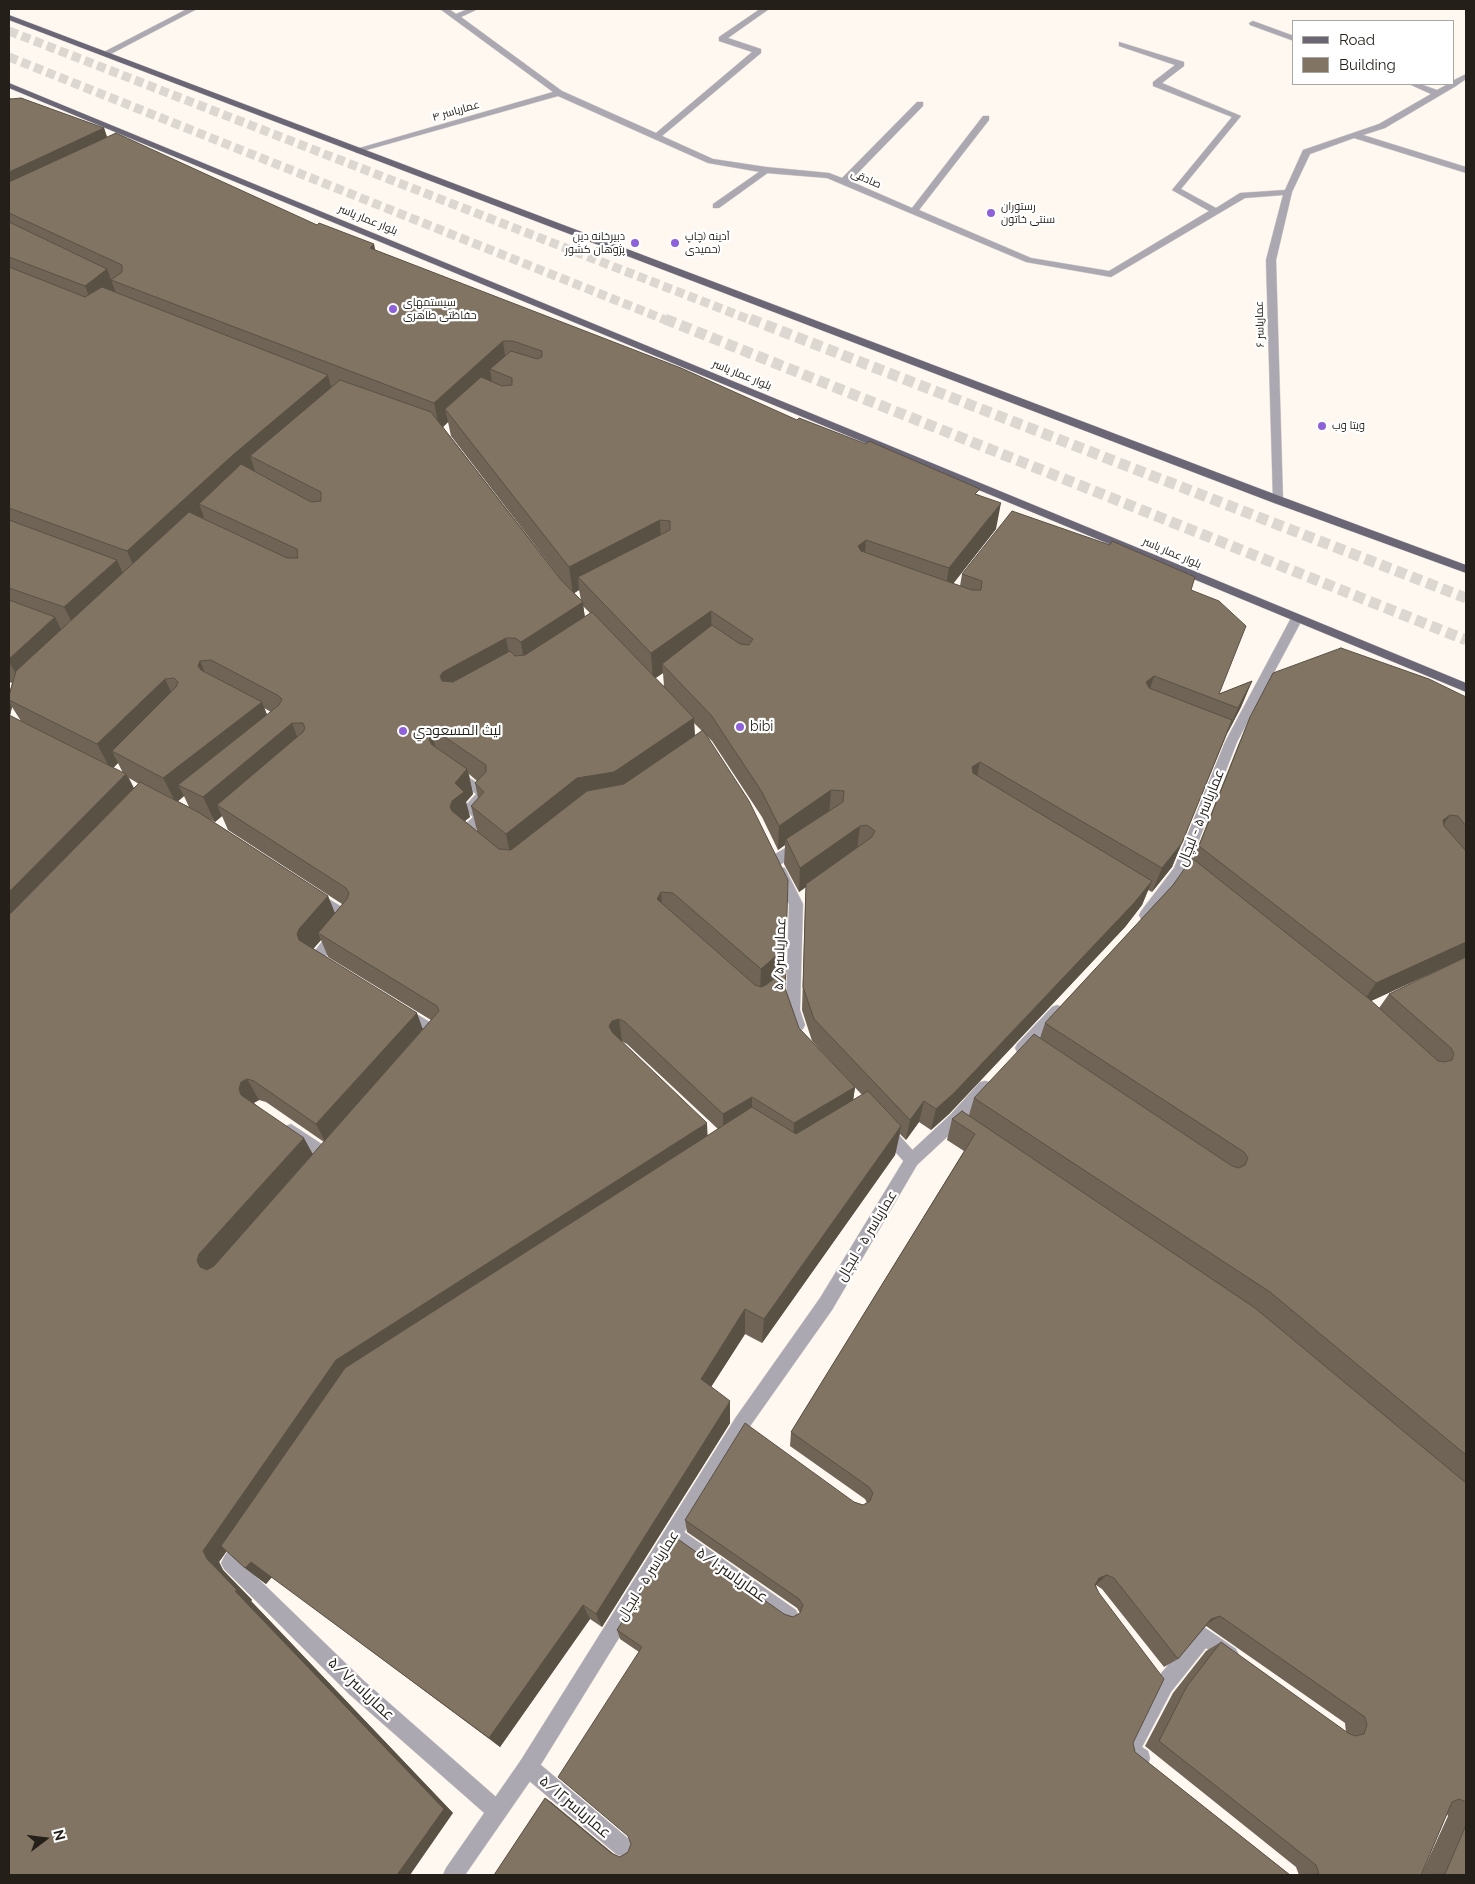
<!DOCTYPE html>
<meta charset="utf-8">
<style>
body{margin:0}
#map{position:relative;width:1475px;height:1884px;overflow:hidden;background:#fef8f1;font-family:Raleway,sans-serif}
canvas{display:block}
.frame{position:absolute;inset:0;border:10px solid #251f19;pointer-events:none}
.legend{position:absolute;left:1292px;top:20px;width:162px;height:65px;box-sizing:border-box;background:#fff;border:1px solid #a8a5a3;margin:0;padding:6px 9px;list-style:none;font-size:15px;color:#251f19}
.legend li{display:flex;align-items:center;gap:10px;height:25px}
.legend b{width:25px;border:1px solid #a8a5a3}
.north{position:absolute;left:20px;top:1814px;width:50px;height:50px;-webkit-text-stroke:4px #fff;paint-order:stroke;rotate:75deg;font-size:14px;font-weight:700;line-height:20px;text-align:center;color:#251f19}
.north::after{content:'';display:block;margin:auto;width:18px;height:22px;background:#251f19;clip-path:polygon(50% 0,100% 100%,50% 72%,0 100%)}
</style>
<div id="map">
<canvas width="1475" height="1884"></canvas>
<div class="frame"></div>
<ul class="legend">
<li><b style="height:6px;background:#6b6676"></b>Road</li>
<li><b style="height:14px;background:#817463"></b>Building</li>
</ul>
<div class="north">N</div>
</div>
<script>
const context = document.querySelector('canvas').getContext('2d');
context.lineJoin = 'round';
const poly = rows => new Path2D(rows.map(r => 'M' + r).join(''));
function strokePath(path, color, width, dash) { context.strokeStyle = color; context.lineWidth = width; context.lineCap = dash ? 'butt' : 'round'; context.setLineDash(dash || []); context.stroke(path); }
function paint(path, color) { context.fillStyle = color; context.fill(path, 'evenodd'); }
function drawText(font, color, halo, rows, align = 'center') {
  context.font = font + ' Raleway,Cairo,sans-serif'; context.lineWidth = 4.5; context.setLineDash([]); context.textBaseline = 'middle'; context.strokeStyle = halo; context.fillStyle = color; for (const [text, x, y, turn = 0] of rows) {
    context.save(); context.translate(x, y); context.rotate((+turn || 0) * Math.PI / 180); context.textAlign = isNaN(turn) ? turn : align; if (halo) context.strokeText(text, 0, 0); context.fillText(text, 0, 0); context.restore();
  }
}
const primaryTunnelFar1 = poly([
 [9,31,753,321],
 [9,57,668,321]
]);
const primaryTunnel = poly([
 [665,319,1466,640],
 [750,319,1466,598]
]);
const service = poly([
 [766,167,770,170,769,172,719,208,713,208,713,204,766,167],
 [456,769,490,791,491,794,478,808,488,817,474,831,480,837,473,842,458,831,473,817,463,808,476,794,452,777,450,774,456,769],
 [799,840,806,845,804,849,780,865,770,865,768,861,770,857,799,840],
 [780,867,785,868,803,904,800,1010,805,1025,803,1029,798,1031,793,1029,786,1010,789,904,773,872,775,868,780,867],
 [317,892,354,914,356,918,326,956,332,963,330,967,325,969,311,962,309,958,340,919,312,901,310,897,312,893,317,892],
 [405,1007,443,1030,445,1034,441,1041,436,1043,431,1041,429,1036,400,1017,398,1013,400,1009,405,1007],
 [291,1124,334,1152,337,1157,334,1162,329,1164,324,1162,286,1136,284,1131,286,1126,291,1124],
 [886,1124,891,1126,917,1155,920,1160,917,1165,912,1167,907,1165,881,1136,879,1131,881,1126,886,1124],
 [674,1525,796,1610,799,1616,796,1622,790,1625,784,1622,668,1540,665,1534,668,1528,674,1525],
 [244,1533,250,1536,253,1542,241,1562,363,1680,504,1804,507,1811,504,1818,497,1821,490,1818,349,1694,224,1569,221,1563,224,1557,238,1536,244,1533],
 [1204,1627,1236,1649,1239,1655,1236,1661,1230,1664,1224,1661,1206,1648,1171,1692,1142,1747,1148,1751,1150,1758,1148,1765,1141,1767,1134,1765,1124,1757,1122,1750,1124,1743,1157,1678,1198,1630,1204,1627],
 [528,1757,535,1760,630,1840,633,1847,630,1854,623,1857,616,1854,521,1774,518,1767,521,1760,528,1757]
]);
const minor = poly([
 [187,9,197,9,107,56,100,54,187,9],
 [440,9,449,9,456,14,468,9,478,9,461,17,562,91,656,133,752,52,719,41,719,37,760,9,769,9,728,38,761,49,761,53,662,136,713,159,766,167,829,173,842,178,917,102,923,102,923,106,850,181,912,208,983,116,989,116,989,120,919,210,1031,258,1109,271,1209,211,1172,190,1232,117,1153,86,1153,82,1175,65,1119,46,1119,42,1184,62,1184,66,1162,83,1241,116,1181,189,1216,208,1240,193,1285,190,1303,150,1379,124,1431,94,1409,84,1420,84,1437,90,1448,84,1454,84,1454,80,1466,74,1466,79,1456,86,1385,128,1363,135,1466,167,1466,173,1354,138,1310,154,1292,192,1276,260,1283,500,1278,504,1273,500,1266,260,1283,195,1245,198,1111,277,1026,262,827,178,766,173,708,163,558,96,356,153,356,149,553,92,440,9],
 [1253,21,1294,36,1294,41,1250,25,1249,23,1253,21],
 [1297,614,1303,618,1237,742,1187,871,1151,919,1141,919,1139,915,1141,911,1174,868,1225,742,1291,618,1297,614],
 [1057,1005,1062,1007,1064,1011,1062,1015,1027,1052,1022,1054,1017,1052,1015,1048,1017,1044,1052,1007,1057,1005],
 [985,1081,990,1082,992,1087,990,1092,960,1125,917,1165,832,1310,748,1429,535,1774,465,1875,443,1875,446,1868,521,1760,736,1417,820,1298,907,1155,950,1115,980,1082,985,1081]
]);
const primary = poly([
 [9,15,1282,497,1466,565,1466,573,1274,503,9,20,9,15],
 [9,83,1466,683,1466,692,9,88,9,83]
]);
const wall = poly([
 [9,98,104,128,107,137,375,250,797,420,979,495,996,529,953,584,960,586,962,574,1191,590,1219,694,1252,681,1241,707,1227,734,1172,867,1152,892,1148,890,1142,905,1125,927,949,1114,931,1130,919,1122,906,1140,900,1134,895,1155,762,1343,745,1334,711,1387,730,1423,602,1627,590,1619,500,1747,272,1577,266,1584,245,1568,227,1551,219,1562,223,1570,252,1600,251,1601,453,1813,9,1873,9,687,10,690,12,683,9,682],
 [448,422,451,436,564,583,443,427],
 [579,590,581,600,574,593],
 [583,606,590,613,585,617],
 [663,673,664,686,655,678],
 [12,707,21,721,10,716],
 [264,708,271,712,267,715],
 [694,723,702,731,695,736],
 [706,735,712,741,762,817,778,850,785,845,784,864,799,892,806,887,805,908,802,1010,812,1041,862,1095,853,1100,855,1087,799,1028,785,988,785,970],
 [118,763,123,773,113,768],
 [469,774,477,781,475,783,478,798,471,806,477,831,465,821,470,817,466,802,473,794],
 [129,778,139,784,134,788],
 [184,796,189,807,178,801],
 [222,816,228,830,342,904,335,913,328,896,209,819,215,822],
 [321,940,328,957,431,1020,423,1029,313,948],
 [621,1041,627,1044,718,1129,708,1136],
 [259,1100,266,1102,324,1142,313,1154,254,1103],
 [1466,697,1466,1875,494,1875,545,1798,551,1802,613,1854,620,1857,628,1852,631,1844,639,1652,620,1639,617,1630,784,1614,793,1617,800,1613,797,1608,687,1532,685,1520,854,1502,863,1505,867,1503,865,1499,790,1446,791,1432,964,1151,947,1140,952,1119,969,1115,974,1098,1040,1038,1045,1023,1173,885,1193,859,1239,743,1250,717],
 [1459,961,1389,994,1379,1008,1371,1001],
 [1096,1585,1102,1589,1164,1667,1178,1659,1206,1626,1345,1723,1346,1733,1221,1642,1206,1651,1173,1693,1145,1746,1296,1867,1299,1875,1290,1875,1135,1752],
 [1447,1814,1448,1816,1421,1875]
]);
const shadedWall = poly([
 [104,128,113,155,9,204,9,172],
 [374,244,380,271,370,248],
 [107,269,117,296,96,313,85,286],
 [503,341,507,369,490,369,492,382,445,409,448,422,440,430,434,403],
 [328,375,335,403,250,456,255,471,244,481,199,504,204,517,139,578,127,551,234,454],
 [1001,503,996,529,944,595,949,568],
 [660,520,661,547,578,577,579,590,573,594,569,567],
 [866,540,864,567,858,546],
 [117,560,129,587,78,634,64,607],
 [583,602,586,629,525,669,521,642],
 [711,611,712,637,662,664,663,673,653,680,651,653],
 [55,617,68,644,23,686,9,662,9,659],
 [506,638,511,664,449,698,440,676,443,672],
 [200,661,211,687,198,666],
 [1154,676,1146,702,1146,682],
 [165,679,177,705,112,751,118,763,111,770,97,744],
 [1252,681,1241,707,1227,734,1238,708],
 [9,701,12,707,9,719],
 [262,702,272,727,178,785,184,796,176,803,163,778],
 [694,718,695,744,511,859,506,834,577,778],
 [292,723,302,749,217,805,222,816,215,822,203,797],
 [432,735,439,760,429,738],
 [980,762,975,787,972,767],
 [467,769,473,794,466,802,470,817,458,826,450,807,455,783],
 [126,774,140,800,9,933,9,892],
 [831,790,829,815,786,839,785,845,778,850,779,826],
 [1450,815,1434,839,1443,820],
 [860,826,857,850,799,892,800,868],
 [1182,843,1172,867,1152,892,1162,868],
 [1152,881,1142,905,1125,927,949,1114,931,1130,936,1109],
 [661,892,663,916,657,899],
 [328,896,337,919,318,933,321,940,310,953,299,940,297,934,299,929],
 [1466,942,1466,957,1360,1006,1376,983],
 [786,947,785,970,760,992,761,969],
 [417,1013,425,1035,327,1145,316,1124],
 [619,1019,622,1041,615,1043,609,1026,612,1021],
 [247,1079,259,1100,253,1103,241,1095,239,1089,241,1082],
 [855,1087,852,1109,793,1144,794,1123],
 [752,1097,752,1118,723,1135,723,1114],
 [924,1101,919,1122,906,1140,910,1120],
 [707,1123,708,1144,347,1375,219,1562,223,1570,252,1600,251,1601,453,1813,410,1875,397,1875,235,1591,207,1559,203,1551,336,1360],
 [901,1126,895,1155,762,1343,764,1319],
 [304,1138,315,1158,214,1272,200,1267,197,1261,199,1254],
 [745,1309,745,1334,702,1401,701,1379],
 [730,1401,730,1423,602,1627,596,1614],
 [251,1562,272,1577,266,1584,245,1568],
 [1107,1575,1096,1585,1088,1588,1099,1578],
 [583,1605,590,1619,500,1747,489,1738],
 [1220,1616,1205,1625,1211,1619],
 [545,1798,551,1802,615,1855,611,1853]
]);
const building = poly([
 [9,98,11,99,21,98,104,128,9,172,9,98],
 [116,133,317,225,319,223,374,244,370,248,681,368,797,420,799,418,866,444,869,441,980,489,975,494,1001,503,949,568,866,540,858,546,861,551,972,590,981,590,982,581,962,574,1012,511,1110,545,1112,541,1195,577,1191,590,1219,601,1246,626,1219,694,1252,681,1238,708,1154,676,1146,682,1149,688,1232,720,1182,843,1162,868,980,762,972,767,973,773,1152,881,1134,903,954,1093,936,1109,924,1101,910,1120,814,1019,803,987,806,884,872,837,875,831,867,825,860,826,800,868,786,839,843,802,844,791,831,790,779,826,762,792,711,715,662,664,712,625,740,644,749,645,753,639,711,611,651,653,578,577,670,530,670,521,660,520,569,567,445,409,481,377,502,386,512,385,512,378,490,369,511,351,537,359,542,357,542,351,513,341,503,341,434,403,111,280,122,272,122,265,9,213,9,182,116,133],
 [9,222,107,269,85,286,9,257,9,222],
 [9,267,85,297,102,287,328,375,234,454,127,551,9,508,9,267],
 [340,380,431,412,561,580,583,602,521,642,515,638,506,638,443,672,440,676,442,681,453,682,510,651,515,656,525,655,592,612,694,718,614,772,577,778,506,834,471,806,484,792,475,783,486,772,486,765,442,735,432,735,429,738,431,744,467,769,455,783,464,792,452,801,450,807,452,811,499,849,511,850,587,791,624,784,703,730,749,801,788,880,786,947,761,969,673,893,661,892,657,899,755,985,761,987,766,985,786,969,785,988,799,1028,855,1087,794,1123,752,1097,723,1114,625,1022,619,1019,612,1021,609,1026,612,1032,707,1123,336,1360,203,1551,207,1559,237,1590,235,1591,444,1809,397,1875,9,1875,9,915,140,782,198,812,328,896,299,929,297,934,299,940,417,1013,316,1124,254,1081,247,1079,241,1082,239,1089,241,1095,304,1138,199,1254,197,1261,200,1267,207,1270,214,1266,439,1011,437,1006,318,933,347,899,349,893,346,888,217,805,303,732,305,728,303,723,292,723,203,797,178,785,279,705,282,699,279,696,211,660,200,661,198,666,201,670,262,702,163,778,112,751,176,687,178,682,174,678,165,679,97,744,9,700,9,696,16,671,189,512,287,558,298,558,297,549,199,504,241,464,311,502,321,501,321,492,250,456,340,380],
 [9,520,117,560,64,607,9,588,9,520],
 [9,600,55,617,9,659,9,600],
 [1341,648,1429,679,1466,697,1466,826,1458,816,1450,815,1443,820,1444,826,1466,851,1466,942,1376,983,1199,846,1250,717,1273,673,1341,648],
 [9,715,126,774,9,892,9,715],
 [1192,858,1368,998,1438,1061,1445,1062,1452,1060,1454,1054,1451,1048,1389,994,1466,957,1466,1455,1270,1292,974,1098,1034,1034,1232,1166,1239,1168,1245,1165,1248,1158,1244,1152,1045,1023,1173,885,1192,858],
 [868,1091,901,1126,764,1319,745,1309,701,1379,730,1401,596,1614,583,1605,489,1738,251,1562,245,1568,221,1546,345,1368,752,1107,796,1134,868,1091],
 [962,1111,1255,1308,1466,1483,1466,1802,1459,1799,1452,1802,1421,1875,1445,1874,1466,1825,1466,1875,494,1875,545,1798,611,1853,620,1857,628,1852,631,1844,628,1836,558,1777,642,1647,617,1630,675,1537,784,1614,793,1617,800,1613,803,1605,799,1599,685,1520,745,1423,854,1502,863,1505,870,1501,873,1493,869,1487,791,1432,975,1134,952,1119,962,1111],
 [1107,1575,1114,1578,1178,1659,1211,1619,1220,1616,1365,1717,1367,1725,1364,1734,1355,1736,1348,1733,1221,1642,1187,1686,1159,1741,1316,1865,1319,1874,1290,1875,1135,1752,1133,1743,1164,1679,1099,1593,1095,1585,1099,1578,1107,1575]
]);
const markers = [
 [991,213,5,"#8e60da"],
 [635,243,5,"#8e60da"],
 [675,243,5,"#8e60da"],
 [393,309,5,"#8e60da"],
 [1322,426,5,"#8e60da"],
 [740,727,5,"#8e60da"],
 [403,731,5,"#8e60da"]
];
const farStreetnames = [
 ["عماریاسر ۴",456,111,-16],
 ["صادقی",866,179,24],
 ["بلوار عمار یاسر",368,220,22],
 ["عماریاسر ۶",1260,324,-92],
 ["بلوار عمار یاسر",742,375,22],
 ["بلوار عمار یاسر",1172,553,23]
];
const farPoinames = [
 ["رستوران",1001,207],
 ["سنتی خاتون",1001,220],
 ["دبیرخانه دین",625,237,"right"],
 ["پژوهان کشور",625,250,"right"],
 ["آدینه (چاپ",685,237],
 ["حمیدی)",685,250],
 ["سیستمهای",403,303],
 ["حفاظتی طاهری",403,316],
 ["ویتا وب",1332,426]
];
const poiNames = [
 ["bibi",750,727],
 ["ليث المسعودي",413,731]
];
const streetNames = [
 ["عماریاسر ۵ - لبچال",1201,818,-68],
 ["عماریاسر۵/۵",780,954,-88],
 ["عماریاسر ۵ - لبچال",867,1236,-59],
 ["عماریاسر ۵ - لبچال",648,1576,-58]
];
const nearStreetnames = [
 ["عماریاسر۵/۱۰",732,1575,35],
 ["عماریاسر۵/۷",361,1689,43],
 ["عماریاسر۵/۱۲",575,1807,40]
];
strokePath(primaryTunnelFar1, '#ddd7d1', 9, [9, 4.5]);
strokePath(primaryTunnel, '#ddd7d1', 11, [11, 5.5]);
strokePath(service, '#dbd5ce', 1);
strokePath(minor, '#dbd5ce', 1);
strokePath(primary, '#dbd5ce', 1);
paint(service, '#aba8b2');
paint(minor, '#aba8b2');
paint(primary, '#6b6676');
paint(wall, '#6f6455');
paint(shadedWall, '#5a5145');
paint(building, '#817463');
strokePath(building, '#5a5145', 1);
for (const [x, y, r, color] of markers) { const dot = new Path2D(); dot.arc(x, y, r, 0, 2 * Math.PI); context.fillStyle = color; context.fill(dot); strokePath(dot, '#fff', 2); }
drawText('11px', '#251f19', '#fff', farStreetnames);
drawText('11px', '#251f19', '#fff', farPoinames, 'left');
drawText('14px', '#251f19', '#fff', poiNames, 'left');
drawText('14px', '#251f19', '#fff', streetNames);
drawText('16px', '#251f19', '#fff', nearStreetnames);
</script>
